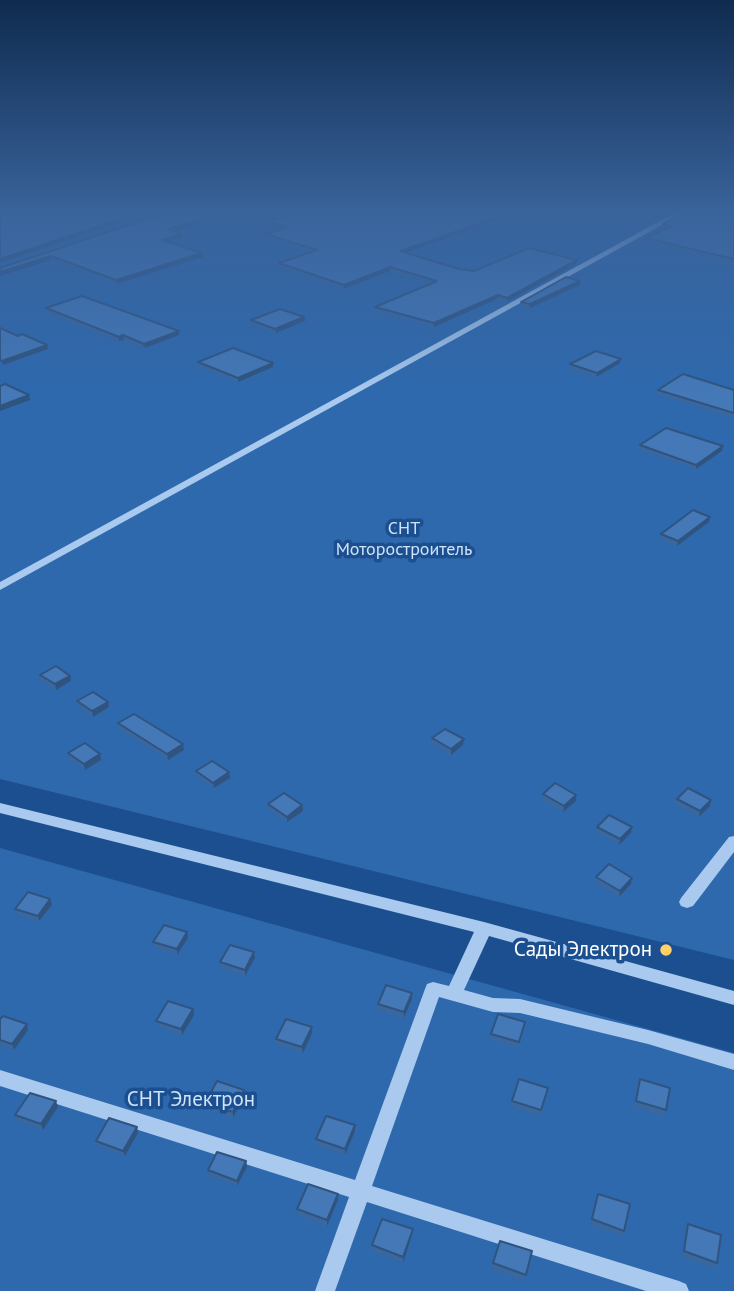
<!DOCTYPE html>
<meta charset="utf-8">
<style>
body{margin:0}
canvas{display:block;background:#1b4f8f}
</style>
<canvas width="734" height="1291"></canvas>
<script>
const context = document.querySelector('canvas').getContext('2d');
context.lineJoin = 'round';
function paint(path, color) { context.fillStyle = color; context.fill(path, 'evenodd'); }
const poly = rows => new Path2D(rows.map(r => 'M' + r).join(''));
function strokePath(path, color, width, dash) { context.strokeStyle = color; context.lineWidth = width; context.lineCap = dash ? 'butt' : 'round'; context.setLineDash(dash || []); context.stroke(path); }
function drawText(font, color, halo, rows, align = 'center') {
  context.font = font + ' "PT Sans",sans-serif'; context.lineWidth = 7; context.setLineDash([]); context.textBaseline = 'middle'; context.strokeStyle = halo; context.fillStyle = color; for (const [text, x, y, turn = 0] of rows) {
    context.save(); context.translate(x, y); context.rotate((+turn || 0) * Math.PI / 180); context.textAlign = isNaN(turn) ? turn : align; if (halo) context.strokeText(text, 0, 0); context.fillText(text, 0, 0); context.restore();
  }
}
const green = poly([
 [0,210,734,210,734,960,0,779],
 [0,848,734,1053,734,1291,0,1291]
]);
const minor = poly([
 [680,210,689,210,0,590,0,582,680,210],
 [0,803,484,922,734,991,734,1005,489,936,464,990,493,998,520,999,648,1030,734,1054,734,1070,648,1044,520,1013,493,1012,439,997,372,1186,679,1281,686,1284,689,1291,646,1291,367,1202,335,1291,315,1291,349,1197,0,1086,0,1070,355,1180,425,989,427,984,433,982,449,986,474,932,0,813,0,803],
 [734,836,734,852,693,906,687,908,681,906,679,902,681,898,729,837,734,836]
]);
const wall = poly([
 [299,210,563,210,535,221,511,215,405,253,459,269,474,271,577,260,576,264,507,302,497,299,434,327,375,311,375,307,431,283,390,271,344,289,279,267,279,263,312,252,266,237,266,234,281,229,269,225,268,222,301,211],
 [626,210,674,210,648,224,635,221,636,218,643,214],
 [734,210,734,263,645,242,646,238,667,229,662,228,663,224],
 [206,221,174,231,182,234,182,237,168,242,203,257,116,284,51,260,0,268],
 [580,285,530,308,521,306,521,302],
 [46,308,179,335,145,348,124,340,119,341,46,312],
 [251,320,305,321,276,333,251,324],
 [198,362,273,367,238,382,198,366],
 [620,363,596,377,570,369,570,364],
 [658,390,734,390,734,418,657,394],
 [640,445,723,446,722,451,696,469,639,450],
 [709,522,677,546,660,539,661,534],
 [40,675,71,681,56,690,41,681],
 [77,701,109,707,93,717,78,707],
 [118,723,183,744,184,750,168,760,119,729],
 [432,738,464,739,463,745,451,755,432,744],
 [68,753,101,760,85,770,69,759],
 [196,771,230,778,214,788,197,777],
 [543,794,576,801,563,812,542,800],
 [677,799,711,800,710,806,699,817,676,805],
 [268,804,302,805,303,811,287,822,269,810],
 [597,827,631,833,619,845,596,832],
 [596,877,631,884,619,897,595,883],
 [50,899,52,905,39,921,17,915,15,909],
 [187,932,188,938,177,955,154,948,153,942],
 [254,952,255,958,245,976,221,968,220,962],
 [412,999,404,1018,378,1010,378,1004],
 [193,1009,194,1015,182,1035,157,1026,156,1021],
 [0,1019,27,1024,28,1030,14,1050,0,1045],
 [312,1027,312,1033,303,1053,276,1045,276,1039],
 [524,1028,518,1048,490,1040,491,1034],
 [640,1079,670,1088,664,1116,634,1107],
 [548,1088,541,1116,511,1107,512,1101],
 [244,1096,233,1118,206,1109,205,1103],
 [58,1107,43,1130,17,1121,15,1115],
 [137,1127,138,1133,125,1156,97,1146,96,1141],
 [355,1131,345,1155,316,1145,316,1139],
 [246,1161,247,1167,237,1186,209,1176,208,1170],
 [338,1194,338,1200,327,1226,297,1215,297,1209],
 [598,1194,630,1204,623,1236,591,1225],
 [688,1224,717,1263,716,1269,682,1257],
 [413,1229,412,1235,403,1263,372,1251,372,1245],
 [532,1251,525,1281,492,1269,493,1263]
]);
const shadedWall = poly([
 [146,210,157,210,0,263,0,259],
 [554,210,563,210,535,221,535,218],
 [668,210,674,210,648,224,649,221],
 [512,212,511,215,400,255,400,251],
 [206,218,206,221,168,233,168,229],
 [182,234,182,237,163,244,162,240],
 [202,253,203,257,116,284,116,280],
 [51,256,51,260,0,276,0,272],
 [577,260,576,264,507,302,507,298],
 [390,267,390,271,344,289,344,285],
 [580,281,580,285,530,308,530,304],
 [498,295,497,299,434,327,434,323],
 [304,317,305,321,276,333,275,329],
 [179,331,179,335,145,348,144,344],
 [123,335,124,340,119,341,119,337],
 [47,345,48,349,3,365,2,361],
 [621,359,620,363,596,377,597,373],
 [273,363,273,367,238,382,238,378],
 [29,395,30,400,0,411,0,406],
 [723,446,722,451,696,469,696,465],
 [710,517,709,522,677,546,678,541],
 [70,676,71,681,56,690,55,684],
 [108,702,109,707,93,717,92,711],
 [464,739,463,745,451,755,451,749],
 [183,744,184,750,168,760,167,754],
 [100,754,101,760,85,770,84,764],
 [229,772,230,778,214,788,213,783],
 [576,795,576,801,563,812,564,806],
 [711,800,710,806,699,817,700,811],
 [302,805,303,811,287,822,287,817],
 [632,827,631,833,619,845,620,839],
 [632,878,631,884,619,897,620,891],
 [50,899,52,905,39,921,38,916],
 [187,932,188,938,177,955,177,949],
 [254,952,255,958,245,976,245,970],
 [412,993,412,999,404,1018,404,1012],
 [193,1009,194,1015,182,1035,181,1029],
 [27,1024,28,1030,14,1050,12,1044],
 [312,1027,312,1033,303,1053,302,1047],
 [244,1090,244,1096,233,1118,233,1112],
 [56,1101,58,1107,43,1130,41,1124],
 [355,1125,355,1131,345,1155,345,1149],
 [137,1127,138,1133,125,1156,123,1151],
 [246,1161,247,1167,237,1186,237,1181],
 [338,1194,338,1200,327,1226,327,1220],
 [413,1229,412,1235,403,1263,403,1257]
]);
const building = poly([
 [0,210,146,210,0,259,0,210],
 [173,210,182,210,206,218,168,229,182,234,162,240,202,253,116,280,51,256,0,272,0,268,173,210],
 [302,210,554,210,535,218,512,212,400,251,459,269,474,271,529,248,577,260,507,298,498,295,434,323,375,307,437,281,390,267,344,285,279,263,317,250,266,234,287,227,268,222,302,210],
 [641,210,668,210,649,221,636,218,649,212,641,210],
 [688,210,734,210,734,259,646,238,672,226,663,224,688,210],
 [566,277,580,281,530,304,521,302,566,277],
 [82,296,179,331,144,344,123,335,119,337,46,308,82,296],
 [280,309,304,317,275,329,251,320,280,309],
 [0,328,18,336,22,334,47,345,2,361,0,360,0,328],
 [233,348,273,363,238,378,198,362,233,348],
 [596,351,621,359,597,373,570,364,596,351],
 [683,374,734,390,734,413,658,390,683,374],
 [5,384,29,395,0,406,0,386,5,384],
 [666,428,723,446,696,465,640,445,666,428],
 [693,510,710,517,678,541,661,534,693,510],
 [56,666,70,676,55,684,40,675,56,666],
 [93,692,108,702,92,711,77,701,93,692],
 [134,714,183,744,167,754,118,723,134,714],
 [445,729,464,739,451,749,432,738,445,729],
 [85,743,100,754,84,764,68,753,85,743],
 [212,761,229,772,213,783,196,771,212,761],
 [555,783,576,795,564,806,543,794,555,783],
 [688,788,711,800,700,811,677,799,688,788],
 [284,793,302,805,287,817,268,804,284,793],
 [609,815,632,827,620,839,597,827,609,815],
 [609,864,632,878,620,891,596,877,609,864],
 [28,892,50,899,38,916,15,909,28,892],
 [164,925,187,932,177,949,153,942,164,925],
 [230,945,254,952,245,970,220,962,230,945],
 [386,985,412,993,404,1012,378,1004,386,985],
 [168,1001,193,1009,181,1029,156,1021,168,1001],
 [498,1014,525,1022,519,1042,491,1034,498,1014],
 [3,1016,27,1024,12,1044,0,1040,0,1019,3,1016],
 [286,1019,312,1027,302,1047,276,1039,286,1019],
 [519,1079,548,1088,541,1110,512,1101,519,1079],
 [640,1079,670,1088,666,1110,636,1101,640,1079],
 [217,1081,244,1090,233,1112,205,1103,217,1081],
 [30,1093,56,1101,41,1124,15,1115,30,1093],
 [326,1116,355,1125,345,1149,316,1139,326,1116],
 [109,1118,137,1127,123,1151,96,1141,109,1118],
 [217,1152,246,1161,237,1181,208,1170,217,1152],
 [308,1184,338,1194,327,1220,297,1209,308,1184],
 [598,1194,630,1204,624,1231,592,1219,598,1194],
 [382,1219,413,1229,403,1257,372,1245,382,1219],
 [688,1224,721,1235,717,1263,684,1251,688,1224],
 [500,1241,532,1251,526,1275,493,1263,500,1241]
]);
const markers = [
 [666,950,7,"#ffd166"]
];
const parkNames = [
 ["СНТ",404,529],
 ["Моторостроитель",404,550]
];
const nearPoinames = [
 ["Сады Электрон",652,950]
];
const nearParknames = [
 ["СНТ Электрон",191,1100]
];
paint(green, '#2e69ad');
paint(minor, '#a9c9ee');
paint(wall, '#3a679d');
paint(shadedWall, '#305480');
paint(building, '#4478b7');
strokePath(building, '#305480', 2);
const sky = context.createLinearGradient(0, 0, 0, 391);
sky.addColorStop(0, '#0f2b4f');
sky.addColorStop(0.54, '#39639b');
sky.addColorStop(1, '#39639b00');
context.fillStyle = sky;
context.fillRect(0, 0, 734, 391);
for (const [x, y, r, color] of markers) { const dot = new Path2D(); dot.arc(x, y, r, 0, 2 * Math.PI); context.fillStyle = color; context.fill(dot); strokePath(dot, '#1b4f8f', 2.5); }
drawText('18px', '#cfe3fa', '#1b4f8f', parkNames);
drawText('21px', '#fff', '#1b4f8f', nearPoinames, 'right');
drawText('21px', '#cfe3fa', '#1b4f8f', nearParknames);
</script>
